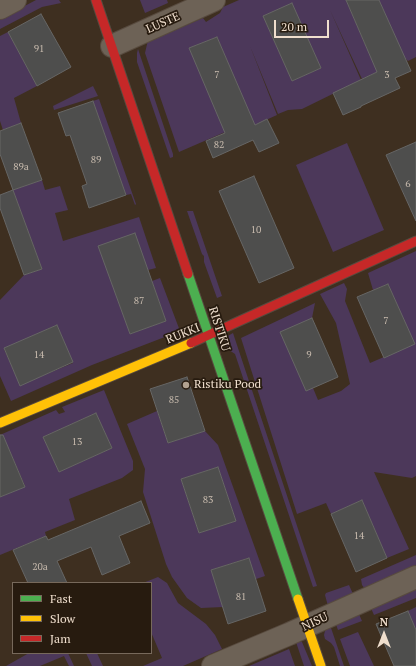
<!DOCTYPE html>
<style>
body{margin:0}
#map{position:relative;width:416px;height:666px;overflow:hidden;background:#3e2f20;font-family:"PT Serif",serif}
canvas{display:block}
.legend{position:absolute;left:12px;top:582px;width:140px;height:72px;box-sizing:border-box;background:#271b0f;border:1px solid #77695b;margin:0;padding:5px 7px;list-style:none;font-size:12px;color:#efdecd}
.legend li{display:flex;align-items:center;gap:8px;height:20px}
.legend b{width:20px;border:1px solid #77695b}
.north{position:absolute;left:364px;top:614px;width:40px;height:40px;-webkit-text-stroke:3px #271b0f;paint-order:stroke;rotate:0deg;font-size:11px;font-weight:700;line-height:16px;text-align:center;color:#efdecd}
.north::after{content:'';display:block;margin:auto;width:14px;height:18px;background:#efdecd;clip-path:polygon(50% 0,100% 100%,50% 72%,0 100%)}
.scale{position:absolute;left:274px;top:20px;width:55px;height:18px;box-sizing:border-box;border:2px solid #efdecd;border-top:0;padding-left:5px;font-size:12px;line-height:14px;white-space:nowrap;color:#efdecd;-webkit-text-stroke:3px #271b0f;paint-order:stroke}
</style>
<div id="map">
<canvas width="416" height="666"></canvas>
<ul class="legend">
<li><b style="height:5px;background:#4caf50"></b>Fast</li>
<li><b style="height:5px;background:#ffc107"></b>Slow</li>
<li><b style="height:5px;background:#c62828"></b>Jam</li>
</ul>
<div class="north">N</div>
<div class="scale">20 m</div>
</div>
<script>
const context = document.querySelector('canvas').getContext('2d');
context.lineJoin = 'round';
function paint(path, color) { context.fillStyle = color; context.fill(path, 'evenodd'); }
const poly = rows => new Path2D(rows.map(r => 'M' + r).join(''));
function strokePath(path, color, width, dash) { context.strokeStyle = color; context.lineWidth = width; context.lineCap = dash ? 'butt' : 'round'; context.setLineDash(dash || []); context.stroke(path); }
function drawText(font, color, halo, rows, align = 'center') {
  context.font = font + ' "PT Serif",serif'; context.lineWidth = 3.5; context.setLineDash([]); context.textBaseline = 'middle'; context.strokeStyle = halo; context.fillStyle = color; for (const [text, x, y, turn = 0] of rows) {
    context.save(); context.translate(x, y); context.rotate((+turn || 0) * Math.PI / 180); context.textAlign = isNaN(turn) ? turn : align; if (halo) context.strokeText(text, 0, 0); context.fillText(text, 0, 0); context.restore();
  }
}
const green = poly([
 [36,0,59,0,61,3,42,7,0,29,0,19],
 [140,0,167,0,168,3,145,13],
 [239,0,346,0,367,49,395,37,379,0,416,0,416,57,408,61,406,59,362,79,330,10,361,80,302,109,288,110,278,114,250,46,277,115,235,134,232,129,179,152,145,53,148,40,161,36,203,18,206,22,220,13,223,7],
 [292,4,321,68,292,81,263,16],
 [217,37,244,101,190,48],
 [8,32,37,86,14,98,21,123,3,130,0,121,0,36],
 [138,49,173,154,173,157,170,158,137,62,137,53],
 [93,86,98,96,54,110,53,106],
 [99,99,136,204,135,205,131,194,126,195,93,101],
 [347,143,384,230,333,252,296,165],
 [42,180,45,190,60,186,68,210,55,213,63,241,139,217,156,268,148,270,99,246,130,334,166,321,152,281,160,278,180,331,179,335,174,337,170,335,92,365,11,401,0,376,0,300,24,275,42,269,13,190],
 [57,325,73,363,20,385,4,349],
 [187,211,193,211,222,296,217,298,204,262,204,256,202,254],
 [416,251,416,476,412,478,374,472,409,549,387,558,362,500,331,514,326,503,297,514,241,338,315,303,312,318,313,388,318,400,341,391,350,384,336,323,320,294,344,283,347,289,345,301,370,363,414,344,388,284,373,290,368,273],
 [233,333,317,586,313,587,235,354,229,350,225,344,226,337],
 [104,390,133,461,133,470,122,478,69,499,75,520,45,532,46,536,0,555,0,497,25,486,9,449,0,453,0,435,56,410,59,414,65,412,62,407],
 [96,413,112,448,59,472,43,437],
 [157,411,168,443,205,431,218,445,265,576,256,579,248,558,211,570,223,607,201,608,187,598,172,577,166,564,143,492,145,469,127,424],
 [218,467,236,521,199,533,181,479],
 [416,555,416,566,365,589,362,585,361,579],
 [158,577,167,583,178,603,206,624,215,635,222,649,183,666,143,666,162,658,151,632,151,583,143,583],
 [349,585,353,594,328,606,325,595,326,593],
 [416,586,416,598,374,615,370,606],
 [416,607,416,630,408,611],
 [358,612,362,621,338,630,335,622],
 [330,625,344,666,340,666,334,647,331,643,325,639,324,635,325,631],
 [358,632,374,666,350,666,340,639],
 [299,641,302,642,312,666,304,666,296,642],
 [289,649,295,666,249,666],
 [29,653,68,653,74,666,69,666,64,656,40,666,6,666],
 [86,653,97,653,103,666,92,666]
]);
const building = poly([
 [346,0,379,0,411,71,395,78,400,88,361,106,361,107,343,115,333,93,377,72,346,0],
 [292,3,321,68,292,81,263,16,292,3],
 [41,14,71,67,37,86,8,32,41,14],
 [217,37,255,125,267,119,279,143,259,152,253,140,213,158,206,141,225,133,189,48,217,37],
 [93,101,126,195,89,208,82,186,87,184,70,135,66,136,58,113,93,101],
 [21,123,42,180,13,190,0,154,0,131,21,123],
 [416,142,416,221,386,155,416,142],
 [254,176,294,268,259,283,219,191,254,176],
 [13,190,42,269,24,275,0,208,0,195,13,190],
 [135,233,166,321,130,334,98,246,135,233],
 [388,284,415,344,384,358,357,297,388,284],
 [312,318,338,377,306,391,280,332,312,318],
 [57,325,73,362,20,386,4,348,57,325],
 [187,377,205,431,168,443,150,389,187,377],
 [96,413,112,448,59,472,43,437,96,413],
 [0,435,3,435,25,487,0,497,0,435],
 [218,467,236,521,199,533,181,479,218,467],
 [362,500,387,558,356,572,331,514,362,500],
 [141,501,150,523,119,536,130,563,102,575,91,547,57,561,67,583,28,583,13,550,46,536,48,540,141,501],
 [249,558,266,611,228,624,211,570,249,558],
 [408,611,416,630,416,666,394,666,376,624,408,611]
]);
const street = poly([
 [0,8,15,0],
 [112,46,214,0],
 [213,666,289,634,416,577]
]);
const fast = poly([
 [188,274,298,599]
]);
const slow = poly([
 [0,423,191,343],
 [298,599,321,666]
]);
const jam = poly([
 [96,0,188,274],
 [191,343,416,241]
]);
const markers = [
 [186,385,4,"#b1a190"]
];
const numberNames = [
 ["91",39,49],
 ["7",217,75],
 ["3",387,75],
 ["82",219,145],
 ["89",96,160],
 ["89a",21,167],
 ["6",408,184],
 ["10",256,230],
 ["87",139,301],
 ["7",386,321],
 ["14",39,355],
 ["9",309,355],
 ["85",174,400],
 ["13",77,442],
 ["83",208,500],
 ["14",359,536],
 ["20a",40,567],
 ["81",241,597]
];
const streetNames = [
 ["LUSTE",163,23,-24],
 ["RISTIKU",219,329,72],
 ["RUKKI",183,334,-22],
 ["NISU",315,622,-25]
];
const poiNames = [
 ["Ristiku Pood",194,385]
];
paint(green, '#4c385a');
paint(building, '#4e4e4d');
strokePath(building, '#666665', 1);
strokePath(street, '#584b3f', 24);
strokePath(fast, '#584b3f', 11);
strokePath(slow, '#584b3f', 11);
strokePath(jam, '#584b3f', 11);
strokePath(street, '#6d6256', 22);
strokePath(fast, '#4caf50', 9);
strokePath(slow, '#ffc107', 9);
strokePath(jam, '#c62828', 9);
for (const [x, y, r, color] of markers) { const dot = new Path2D(); dot.arc(x, y, r, 0, 2 * Math.PI); context.fillStyle = color; context.fill(dot); strokePath(dot, '#271b0f', 1.5); }
drawText('10px', '#c7baad', null, numberNames);
drawText('12px', '#efdecd', '#271b0f', streetNames);
drawText('12px', '#efdecd', '#271b0f', poiNames, 'left');
</script>
